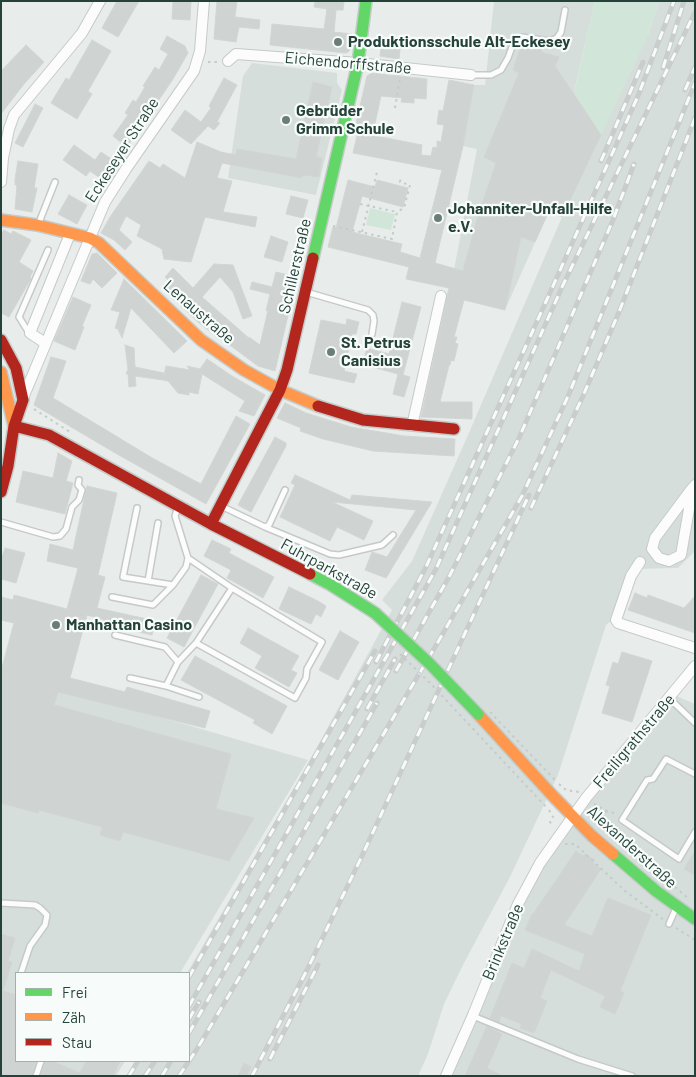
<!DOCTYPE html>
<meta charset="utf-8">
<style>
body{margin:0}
#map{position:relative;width:696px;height:1077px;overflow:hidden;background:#e8edeb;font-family:Barlow,sans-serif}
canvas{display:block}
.frame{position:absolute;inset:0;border:2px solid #24423a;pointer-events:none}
.legend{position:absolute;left:15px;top:972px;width:175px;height:90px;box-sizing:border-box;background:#f7fbf9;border:1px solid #a3b1ad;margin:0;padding:6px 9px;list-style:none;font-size:15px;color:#24423a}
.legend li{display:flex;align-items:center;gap:10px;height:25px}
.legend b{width:25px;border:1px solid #a3b1ad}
</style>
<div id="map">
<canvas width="696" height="1077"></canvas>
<div class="frame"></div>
<ul class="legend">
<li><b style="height:6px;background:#63d668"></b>Frei</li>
<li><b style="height:6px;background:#ff974d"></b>Zäh</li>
<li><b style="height:6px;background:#b3261e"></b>Stau</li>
</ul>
</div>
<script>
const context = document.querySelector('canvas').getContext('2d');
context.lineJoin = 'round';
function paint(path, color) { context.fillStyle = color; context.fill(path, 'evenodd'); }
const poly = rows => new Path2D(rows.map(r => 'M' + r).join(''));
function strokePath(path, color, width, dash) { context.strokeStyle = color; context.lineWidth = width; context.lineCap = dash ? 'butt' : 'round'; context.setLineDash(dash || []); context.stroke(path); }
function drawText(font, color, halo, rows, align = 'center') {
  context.font = font + ' Barlow,sans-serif'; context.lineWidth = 4.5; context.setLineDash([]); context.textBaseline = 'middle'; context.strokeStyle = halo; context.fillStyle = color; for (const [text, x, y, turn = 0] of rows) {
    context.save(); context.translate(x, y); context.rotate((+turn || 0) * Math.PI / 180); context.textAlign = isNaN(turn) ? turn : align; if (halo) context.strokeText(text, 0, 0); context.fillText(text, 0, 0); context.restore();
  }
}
const built = poly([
 [494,1,595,1,574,92,648,35,659,1,695,1,695,551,678,568,637,569,616,617,606,625,558,775,510,877,464,963,444,1004,428,1054,418,1076,126,1076,135,1061,189,1061,189,973,187,973,305,769,392,610,382,600,412,561,468,435,562,217,549,211,505,310,449,296,477,149,463,146,474,85,485,85],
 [252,63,337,73,337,83,342,90,316,195,228,178,243,76],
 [1,673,67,690,308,760,180,973,16,973,16,1061,125,1061,116,1076,1,1076],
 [672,694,695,704,695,1076,446,1076,540,863]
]);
const green = poly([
 [595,1,659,1,648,35,601,135,574,93],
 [370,208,395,214,391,230,366,225]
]);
const building = poly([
 [117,1,139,1,118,37,102,28,117,1],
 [173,1,191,1,190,20,172,19,173,1],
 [217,1,237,1,235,17,260,20,259,29,239,27,236,42,214,39,217,1],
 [315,1,344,2,343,10,336,10,334,32,352,34,350,50,348,52,346,53,270,45,272,24,324,29,327,9,314,7,315,1],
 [167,36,185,46,188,53,173,79,127,147,113,136,128,115,125,113,133,100,136,102,145,87,143,86,155,67,159,70,168,54,160,49,167,36],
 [382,38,401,40,399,59,380,56,382,38],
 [92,40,111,51,88,91,92,94,77,119,51,103,66,78,69,80,92,40],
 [522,43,542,49,541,52,559,57,555,66,601,135,562,217,549,211,535,242,521,237,505,310,464,300,454,337,457,337,455,343,458,344,454,361,451,360,450,365,449,365,440,402,472,402,472,419,421,417,449,288,406,279,409,267,328,247,333,227,336,228,348,180,375,187,377,180,408,188,403,207,362,196,352,232,402,244,400,252,420,258,442,170,353,153,359,127,356,123,367,76,372,73,427,79,426,99,414,98,414,103,401,102,402,98,381,96,374,128,378,129,376,136,422,145,421,155,431,156,433,147,437,148,437,141,441,142,444,125,437,124,439,110,443,111,449,80,474,85,463,146,435,263,463,271,477,219,496,163,484,157,519,73,513,70,522,43],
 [26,45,44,62,24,84,1,114,1,71,26,45],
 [224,78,237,85,217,122,220,123,214,130,208,126,191,144,171,130,185,110,201,122,211,108,209,106,224,78],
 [313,82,332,87,316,157,322,158,319,177,303,175,302,178,222,163,217,178,232,181,223,212,257,217,255,227,205,217,191,262,164,259,162,249,137,236,141,225,126,216,119,230,132,242,125,250,114,240,101,233,110,217,149,161,160,168,163,164,185,178,197,142,221,152,236,155,237,149,296,159,313,82],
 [35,104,43,108,23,147,15,143,35,104],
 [74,145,95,160,101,152,116,162,103,180,90,171,86,176,63,160,74,145],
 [18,161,38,164,34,188,37,188,32,212,15,209,17,185,15,185,15,179,18,161],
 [69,195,87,205,77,224,58,214,69,195],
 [291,196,308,200,303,218,286,214,291,196],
 [4,230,11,234,13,231,31,240,19,262,33,271,30,277,31,278,29,282,9,317,1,313,1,235,4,230],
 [271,236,288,242,282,262,264,257,271,236],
 [97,253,117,273,102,288,93,279,90,284,81,281,92,254,97,253],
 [214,264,233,265,252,316,243,319,233,292,220,277,202,297,250,339,249,337,260,345,268,310,266,311,270,294,250,289,252,282,272,287,276,272,297,277,275,371,258,366,219,337,218,338,198,322,162,288,169,281,165,277,173,268,193,288,214,264],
 [124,279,187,341,174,353,131,308,122,338,118,329,115,328,120,312,111,310,124,279],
 [73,297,91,305,82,326,84,327,75,350,54,341,73,297],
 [402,302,421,307,403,375,410,377,404,397,393,394,398,374,362,364,367,348,389,354,402,302],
 [347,319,359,322,356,334,352,334,344,371,357,374,354,383,309,373,321,320,346,325,347,319],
 [125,345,134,348,135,367,164,373,163,380,135,376,136,386,129,387,128,374,126,374,128,369,125,345],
 [51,357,66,361,53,398,154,459,201,484,236,416,250,424,206,504,117,454,34,405,51,357],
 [207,359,232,376,265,395,254,416,239,411,245,401,202,374,198,394,189,392,189,395,178,393,168,381,163,380,166,366,190,370,187,366,200,369,207,359],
 [285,403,306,413,351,427,404,436,455,439,454,456,373,451,323,439,300,431,301,428,277,418,285,403],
 [275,437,286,443,286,446,251,512,238,505,275,437],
 [58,453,72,461,66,481,73,483,65,514,16,502,23,471,53,478,58,453],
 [295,475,350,500,352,495,432,502,386,578,365,570,372,552,387,557,416,510,332,502,373,521,364,540,337,527,330,541,280,517,295,485,291,483,295,475],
 [87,486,117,493,98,575,105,577,97,608,156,621,152,635,104,624,104,620,87,615,70,678,125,692,127,687,210,711,205,728,58,692,54,705,231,754,216,809,254,818,229,861,123,832,120,841,100,835,102,827,39,810,38,813,1,803,1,671,14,623,1,620,1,597,13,600,14,595,67,609,78,568,47,561,50,544,73,550,87,486],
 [212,540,231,549,229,553,274,577,263,598,227,578,231,570,204,556,212,540],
 [5,548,25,553,16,583,1,579,1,560,5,548],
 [201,575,218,584,184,647,167,638,201,575],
 [289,587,318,601,326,606,321,617,316,614,311,624,279,609,289,587],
 [635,593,647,598,648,595,684,608,695,596,695,633,628,610,635,593],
 [248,628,299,656,291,670,297,673,289,687,255,668,262,656,240,643,248,628],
 [340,631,359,642,338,680,319,670,340,631],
 [622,652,652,661,632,722,602,713,610,686,606,685,613,662,618,664,622,652],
 [195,656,287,706,272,734,253,723,255,720,181,680,195,656],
 [576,851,583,856,585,854,595,860,593,863,601,869,564,925,592,936,608,898,651,915,620,991,624,993,615,1014,600,1007,605,996,551,970,540,998,547,1001,534,1033,520,1028,522,1024,501,1016,499,1022,490,1018,512,963,524,968,532,949,579,971,585,954,525,930,532,914,533,914,576,851],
 [695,851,695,875,684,869,695,851],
 [1,934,15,938,8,961,12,962,3,991,16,995,16,1061,36,1061,32,1076,1,1076,1,934],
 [487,1026,502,1034,487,1068,503,1076,465,1076,487,1026],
 [45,1061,52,1061,80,1073,86,1061,120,1061,113,1076,41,1076,45,1061],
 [244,1063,251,1067,247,1076,238,1076,244,1063]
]);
const path = poly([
 [208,62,218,62],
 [395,108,400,78],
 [360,204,397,212],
 [333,226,392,239,397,212,404,208,410,185,400,182,401,176],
 [362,232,377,172],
 [34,409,70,432],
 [559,784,566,790,579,792],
 [594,804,607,811,617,814],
 [549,810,553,817,550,822,553,826],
 [607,811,602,817,604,826,689,899],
 [565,844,575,844,625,891,664,920],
 [676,928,695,940]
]);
const lane = poly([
 [471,75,491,75,501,70,508,58,512,47,522,37,550,41,557,38,561,32,565,10],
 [38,225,55,182],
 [306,292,368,310,373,315,374,321,372,334],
 [29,333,19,317,48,250],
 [221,506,265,527,269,525,285,490],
 [137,508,123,577,173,585,186,567,188,558,175,516,178,507],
 [1,522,53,537,60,536,66,529,72,507,79,500,82,490,78,485,79,480],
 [265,527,330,554,339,555,382,545,393,535],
 [188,558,232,588,322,642,307,669,306,678,295,698,196,643,232,588],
 [148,581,158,523],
 [112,597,153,605,173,585],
 [115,635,165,647,178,662,196,643],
 [130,678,166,686,178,662],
 [166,686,199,697],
 [669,698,695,723],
 [695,774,666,759,653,779,647,780,622,820,679,859,695,832],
 [1,903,35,905,40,908,47,915,45,925,30,946,21,973],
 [669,924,676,908],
 [473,1016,578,1059,632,1076],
 [36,1076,41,1061]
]);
const street = poly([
 [228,61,236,54,358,63,471,75],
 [1,182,3,158,9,129,14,115,82,33,100,1],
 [45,343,30,333,70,234],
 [23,398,105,202,126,169,194,71,200,51,204,1],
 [412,426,441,296],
 [690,491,689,509,681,555,669,561,659,558,652,549,655,538,690,491,695,485],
 [640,562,631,576,616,620,618,623,695,648],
 [446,1076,473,1015,518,904,540,863,586,798,695,666]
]);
const fast = poly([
 [313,258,358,63,366,1],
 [310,574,331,585,375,613],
 [613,854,656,891,695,919]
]);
const slow = poly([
 [1,220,37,225,90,238,99,243,201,340,244,370,280,390,318,406],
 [1,372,14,426],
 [478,714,552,795,592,836,613,854]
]);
const jam = poly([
 [1,340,16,368,23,400,14,426,8,466,1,492],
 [318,406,363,420,454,429],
 [14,426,49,435,211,524,310,574],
 [211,524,280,390,287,370,313,258]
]);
const rail = poly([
 [663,68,684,1],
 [685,90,695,67],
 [601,161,643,62],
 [531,508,583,396,619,312,695,118],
 [376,662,426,567,553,286,638,96,674,1],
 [396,671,450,575,519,438,613,220,634,164],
 [367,709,395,659],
 [189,977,375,651],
 [189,1006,436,569,563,285,695,12],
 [189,1019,199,1002],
 [189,1033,377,703],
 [270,1059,318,965],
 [129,1076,138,1061],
 [145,1076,155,1061],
 [162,1076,171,1061],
 [179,1076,197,1049,438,642,522,496,569,394,695,83],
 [252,1076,307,970,361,858,529,495]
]);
const pathBridge = poly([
 [400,654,431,684,548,809],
 [490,712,556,781]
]);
const fastBridge = poly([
 [375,613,430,664,478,714]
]);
const markers = [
 [338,42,5,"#697e78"],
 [286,120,5,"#697e78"],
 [438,218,5,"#697e78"],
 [331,352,5,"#697e78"],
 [56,625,5,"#697e78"]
];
const poiNames = [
 ["Produktionsschule Alt-Eckesey",348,42],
 ["Gebrüder",296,111],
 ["Grimm Schule",296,129],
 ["Johanniter-Unfall-Hilfe",448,209],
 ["e.V.",448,227],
 ["St. Petrus",341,343],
 ["Canisius",341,361],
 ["Manhattan Casino",66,625]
];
const streetNames = [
 ["Eichendorffstraße",348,63,5],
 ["Eckeseyer Straße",122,150,-57],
 ["Schillerstraße",295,266,-77],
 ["Lenaustraße",199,312,41],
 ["Fuhrparkstraße",329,569,29],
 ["Freiligrathstraße",634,741,-50],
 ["Alexanderstraße",632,847,42],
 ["Brinkstraße",503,942,-67]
];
paint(built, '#d6dedb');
paint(green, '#d1e6d8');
paint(building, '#cfd4d2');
strokePath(building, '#d1d6d4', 1);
strokePath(lane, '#c5cac8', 8);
strokePath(street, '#c5cac8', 12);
strokePath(fast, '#c3cbc8', 14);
strokePath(slow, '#c3cbc8', 14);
strokePath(jam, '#c3cbc8', 14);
strokePath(path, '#c3ccca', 2, [2.5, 4]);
strokePath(lane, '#fcfcfc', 5);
strokePath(street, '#fcfcfc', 10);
strokePath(fast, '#63d668', 11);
strokePath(slow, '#ff974d', 11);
strokePath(jam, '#b3261e', 11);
strokePath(rail, '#c9cdcc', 5);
strokePath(rail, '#f7fbf9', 3, [9]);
strokePath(fastBridge, '#c3cbc8', 14, []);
strokePath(pathBridge, '#c3ccca', 2, [2.5, 4]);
strokePath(fastBridge, '#63d668', 11);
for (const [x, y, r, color] of markers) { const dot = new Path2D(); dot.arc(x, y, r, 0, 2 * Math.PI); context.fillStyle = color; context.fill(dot); strokePath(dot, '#f7fbf9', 2); }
drawText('bold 16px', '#24423a', '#f7fbf9', poiNames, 'left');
drawText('16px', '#24423a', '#f7fbf9', streetNames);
</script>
